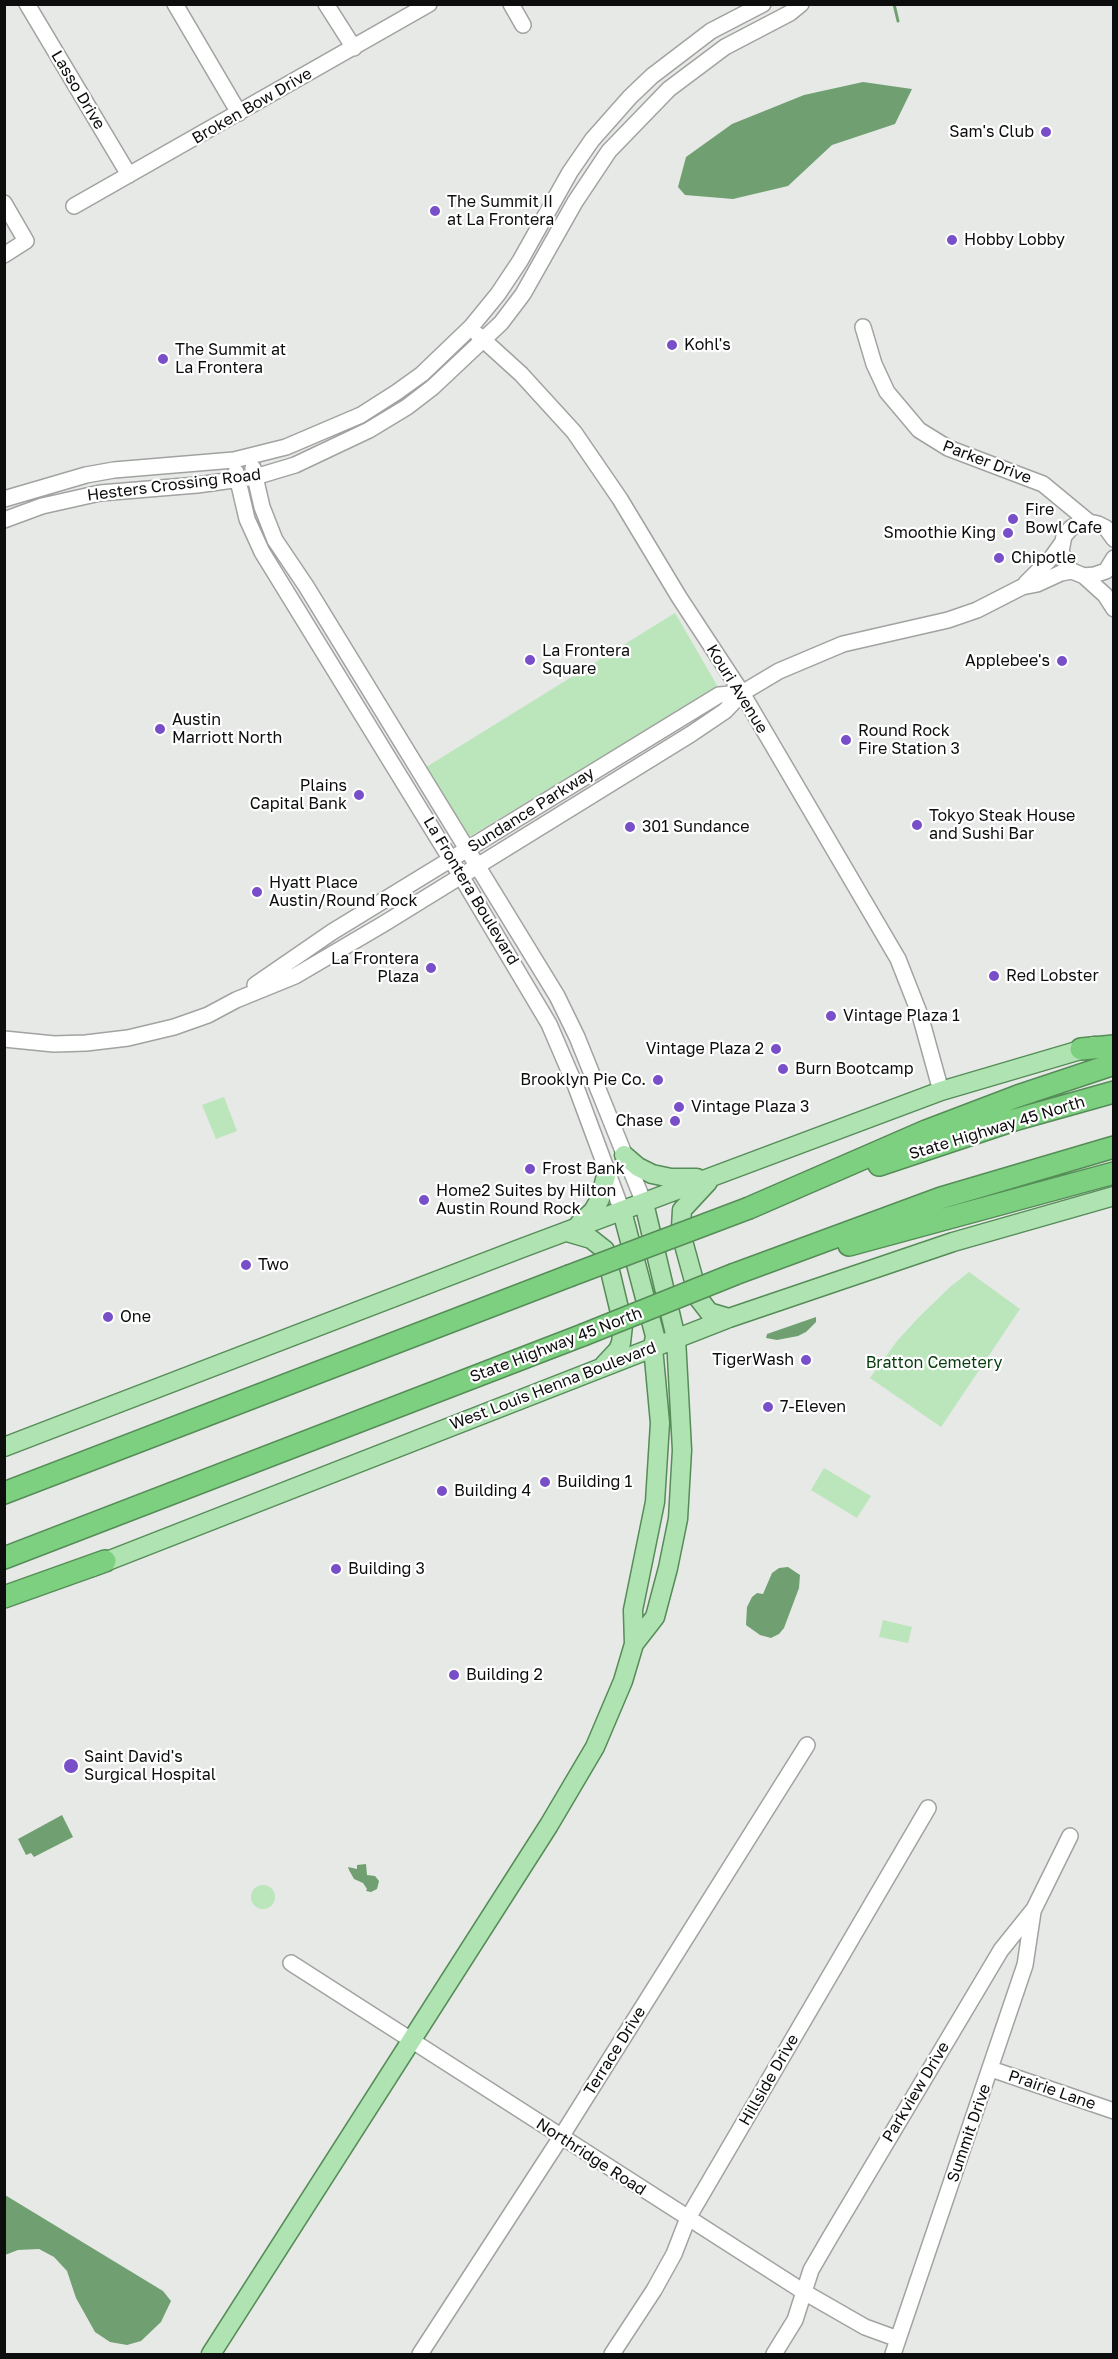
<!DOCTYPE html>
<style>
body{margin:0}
#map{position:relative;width:1118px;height:2359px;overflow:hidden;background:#e7e9e7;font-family:"Golos Text",sans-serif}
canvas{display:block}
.frame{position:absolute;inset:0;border:6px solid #0d0d0d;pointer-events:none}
</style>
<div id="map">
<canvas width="1118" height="2359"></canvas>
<div class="frame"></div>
</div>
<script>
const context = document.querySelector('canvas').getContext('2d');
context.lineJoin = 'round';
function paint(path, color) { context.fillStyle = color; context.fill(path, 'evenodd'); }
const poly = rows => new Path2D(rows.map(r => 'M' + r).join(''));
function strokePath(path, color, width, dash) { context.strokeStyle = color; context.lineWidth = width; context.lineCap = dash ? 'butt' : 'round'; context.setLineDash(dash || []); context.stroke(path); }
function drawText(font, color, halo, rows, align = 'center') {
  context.font = font + ' "Golos Text",sans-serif'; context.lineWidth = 4.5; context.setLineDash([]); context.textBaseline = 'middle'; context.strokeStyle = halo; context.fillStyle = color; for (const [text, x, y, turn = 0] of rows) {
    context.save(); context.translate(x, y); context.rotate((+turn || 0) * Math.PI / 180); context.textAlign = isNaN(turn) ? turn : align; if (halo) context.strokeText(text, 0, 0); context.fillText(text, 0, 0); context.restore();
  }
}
const green = poly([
 [675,613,718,687,467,838,423,769],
 [224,1097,237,1131,216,1139,202,1105],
 [969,1272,1020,1309,941,1427,870,1378,897,1341,919,1317,950,1287],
 [824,1468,871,1496,857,1518,811,1490],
 [883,1620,912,1627,908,1643,879,1637],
 '251 1897a12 12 0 1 1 24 0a12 12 0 1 1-24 0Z'
]);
const water = poly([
 [863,82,912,89,895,124,832,145,788,186,733,199,685,195,678,187,686,157,732,124,804,95],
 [816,1317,816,1322,806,1332,798,1336,777,1340,766,1338,767,1334],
 [788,1567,800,1575,799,1588,784,1628,779,1634,771,1638,760,1635,746,1625,747,1607,752,1597,757,1593,763,1594,772,1573,779,1568],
 [62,1815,73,1837,34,1857,31,1853,26,1855,18,1839],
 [366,1864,367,1875,375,1876,379,1881,377,1889,371,1892,366,1891,367,1889,363,1883,354,1879,349,1870,348,1867,357,1869,357,1865],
 [5,2195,163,2291,171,2301,161,2322,141,2341,127,2345,110,2342,95,2332,76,2298,67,2271,54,2257,39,2249,18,2250,5,2255]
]);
const stream = poly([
 [894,4,898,21]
]);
const minor = poly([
 [27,4,129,175],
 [175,4,239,113],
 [326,4,354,48],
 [511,4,523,25],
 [4,203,26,241,4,255],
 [74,206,429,4],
 [863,327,874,364,887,392,919,430,948,448,1043,484,1089,522],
 [478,335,521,374,574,432,620,499,679,597,742,693,898,959,920,1015,941,1091],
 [253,468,262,507,275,540,306,586,557,996,577,1037,644,1203],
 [236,472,247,519,262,552,461,876,549,1024,576,1087,622,1211],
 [4,499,86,475,114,470,234,460,286,447,361,415,397,392,422,374,471,327,498,294,520,261,570,172,592,140,630,97,652,76,711,31,763,4],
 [4,520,42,506,100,493,197,485,255,477,295,465,369,430,407,407,433,387,501,323,523,294,575,202,609,151,669,89,725,47,790,13,801,4],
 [1114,539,1106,528,1098,524,1089,522,1079,523,1071,528,1064,536,1061,551,1067,565,1072,571,1084,576,1094,575,1106,571,1114,558],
 [1084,576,1105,595,1114,609],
 [1026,583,1052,557,1062,543],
 [255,985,332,932,719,695,742,693],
 [4,1039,54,1044,86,1043,128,1038,174,1027,208,1015,236,1000,295,976,385,923,691,734,725,711,742,693,779,671,843,644,948,620,977,610,1022,587,1037,584,1061,573,1072,571],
 [291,1963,804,2292,865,2327,898,2339],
 [991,2069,1114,2111],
 [420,2354,561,2137,807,1745],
 [612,2354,654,2290,674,2254,688,2218,928,1808],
 [774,2354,795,2320,811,2270,829,2239,1001,1950,1034,1909,1070,1836],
 [893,2354,1025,1965,1033,1912]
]);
const major = poly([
 [624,1155,638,1167,652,1174,671,1178,697,1178],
 [708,1182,682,1210,681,1228,683,1241,699,1299,709,1312,729,1318],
 [579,1224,593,1211,600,1199,607,1172],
 [567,1232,591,1239,605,1250,623,1325,621,1343,618,1350,604,1365],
 [4,1447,522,1248,941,1091,1094,1046],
 [92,1567,729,1318,953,1242,1114,1196],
 [634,1644,655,1617,668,1568,678,1519,682,1450,676,1338,644,1203],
 [211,2354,549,1825,595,1747,623,1681,634,1644,633,1610,655,1502,660,1423,653,1347,655,1336,622,1211]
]);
const highway = poly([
 [1081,1049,1114,1046],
 [879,1165,1014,1120,1114,1092],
 [749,1208,926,1131,1018,1096,1114,1064],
 [849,1245,1114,1173],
 [735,1274,941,1198,1114,1147],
 [4,1493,569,1276],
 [4,1558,583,1335],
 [4,1597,105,1561]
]);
const highwayBridge = poly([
 [569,1276,749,1208],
 [583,1335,735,1274]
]);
const markers = [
 [1046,132,6,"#784fc8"],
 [435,211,6,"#784fc8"],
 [952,240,6,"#784fc8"],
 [672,345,6,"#784fc8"],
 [163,359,6,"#784fc8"],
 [1013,519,6,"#784fc8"],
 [1008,533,6,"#784fc8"],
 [999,558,6,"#784fc8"],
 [530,660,6,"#784fc8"],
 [1062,661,6,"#784fc8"],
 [160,729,6,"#784fc8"],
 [846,740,6,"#784fc8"],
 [359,795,6,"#784fc8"],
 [917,825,6,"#784fc8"],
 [630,827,6,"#784fc8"],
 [257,892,6,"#784fc8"],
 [431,968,6,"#784fc8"],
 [994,976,6,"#784fc8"],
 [831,1016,6,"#784fc8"],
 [776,1049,6,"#784fc8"],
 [783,1069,6,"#784fc8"],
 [658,1080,6,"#784fc8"],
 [679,1107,6,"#784fc8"],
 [675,1121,6,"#784fc8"],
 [530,1169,6,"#784fc8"],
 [424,1200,6,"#784fc8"],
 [246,1265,6,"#784fc8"],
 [108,1317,6,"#784fc8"],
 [806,1360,6,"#784fc8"],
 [768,1407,6,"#784fc8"],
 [545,1482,6,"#784fc8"],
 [442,1491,6,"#784fc8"],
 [336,1569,6,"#784fc8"],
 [454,1675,6,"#784fc8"],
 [71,1766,8,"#784fc8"]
];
const streetNames = [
 ["Lasso Drive",78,90,59],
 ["Broken Bow Drive",252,106,-30],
 ["Parker Drive",987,462,21],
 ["Hesters Crossing Road",174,485,-7],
 ["Kouri Avenue",737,689,58],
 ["Sundance Parkway",531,810,-32],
 ["La Frontera Boulevard",471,891,59],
 ["State Highway 45 North",997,1128,-17],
 ["State Highway 45 North",556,1345,-21],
 ["West Louis Henna Boulevard",553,1386,-21],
 ["Terrace Drive",615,2051,-58],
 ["Hillside Drive",769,2080,-60],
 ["Prairie Lane",1052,2090,19],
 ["Parkview Drive",916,2092,-59],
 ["Summit Drive",969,2133,-71],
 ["Northridge Road",591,2157,33]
];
const poiNames = [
 ["Sam's Club",1034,132,"right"],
 ["The Summit II",447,202],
 ["at La Frontera",447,220],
 ["Hobby Lobby",964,240],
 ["Kohl's",684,345],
 ["The Summit at",175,350],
 ["La Frontera",175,368],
 ["Fire",1025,510],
 ["Bowl Cafe",1025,528],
 ["Smoothie King",996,533,"right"],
 ["Chipotle",1011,558],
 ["La Frontera",542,651],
 ["Square",542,669],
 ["Applebee's",1050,661,"right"],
 ["Austin",172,720],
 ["Marriott North",172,738],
 ["Round Rock",858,731],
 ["Fire Station 3",858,749],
 ["Plains",347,786,"right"],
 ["Capital Bank",347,804,"right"],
 ["Tokyo Steak House",929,816],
 ["and Sushi Bar",929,834],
 ["301 Sundance",642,827],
 ["Hyatt Place",269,883],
 ["Austin/Round Rock",269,901],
 ["La Frontera",419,959,"right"],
 ["Plaza",419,977,"right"],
 ["Red Lobster",1006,976],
 ["Vintage Plaza 1",843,1016],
 ["Vintage Plaza 2",764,1049,"right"],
 ["Burn Bootcamp",795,1069],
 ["Brooklyn Pie Co.",646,1080,"right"],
 ["Vintage Plaza 3",691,1107],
 ["Chase",663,1121,"right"],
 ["Frost Bank",542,1169],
 ["Home2 Suites by Hilton",436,1191],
 ["Austin Round Rock",436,1209],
 ["Two",258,1265],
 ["One",120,1317],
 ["TigerWash",794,1360,"right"],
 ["7-Eleven",780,1407],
 ["Building 1",557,1482],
 ["Building 4",454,1491],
 ["Building 3",348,1569],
 ["Building 2",466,1675],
 ["Saint David's",84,1757],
 ["Surgical Hospital",84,1775]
];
const parkNames = [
 ["Bratton Cemetery",934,1363]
];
paint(green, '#bbe5bb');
paint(water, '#70a071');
strokePath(stream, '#70a071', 3);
strokePath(minor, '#a1a3a0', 18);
strokePath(major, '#558c57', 21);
strokePath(highway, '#558c57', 24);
strokePath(minor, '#fff', 15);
strokePath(major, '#b0e3b2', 18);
strokePath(highway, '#7cd07f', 21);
strokePath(highwayBridge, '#558c57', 24, []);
strokePath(highwayBridge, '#7cd07f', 21);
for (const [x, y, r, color] of markers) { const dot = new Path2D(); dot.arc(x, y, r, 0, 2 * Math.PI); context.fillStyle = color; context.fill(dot); strokePath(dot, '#fff', 2); }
drawText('16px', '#0d0d0d', '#fff', streetNames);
drawText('16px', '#0d0d0d', '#fff', poiNames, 'left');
drawText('16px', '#053c0d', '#fff', parkNames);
</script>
